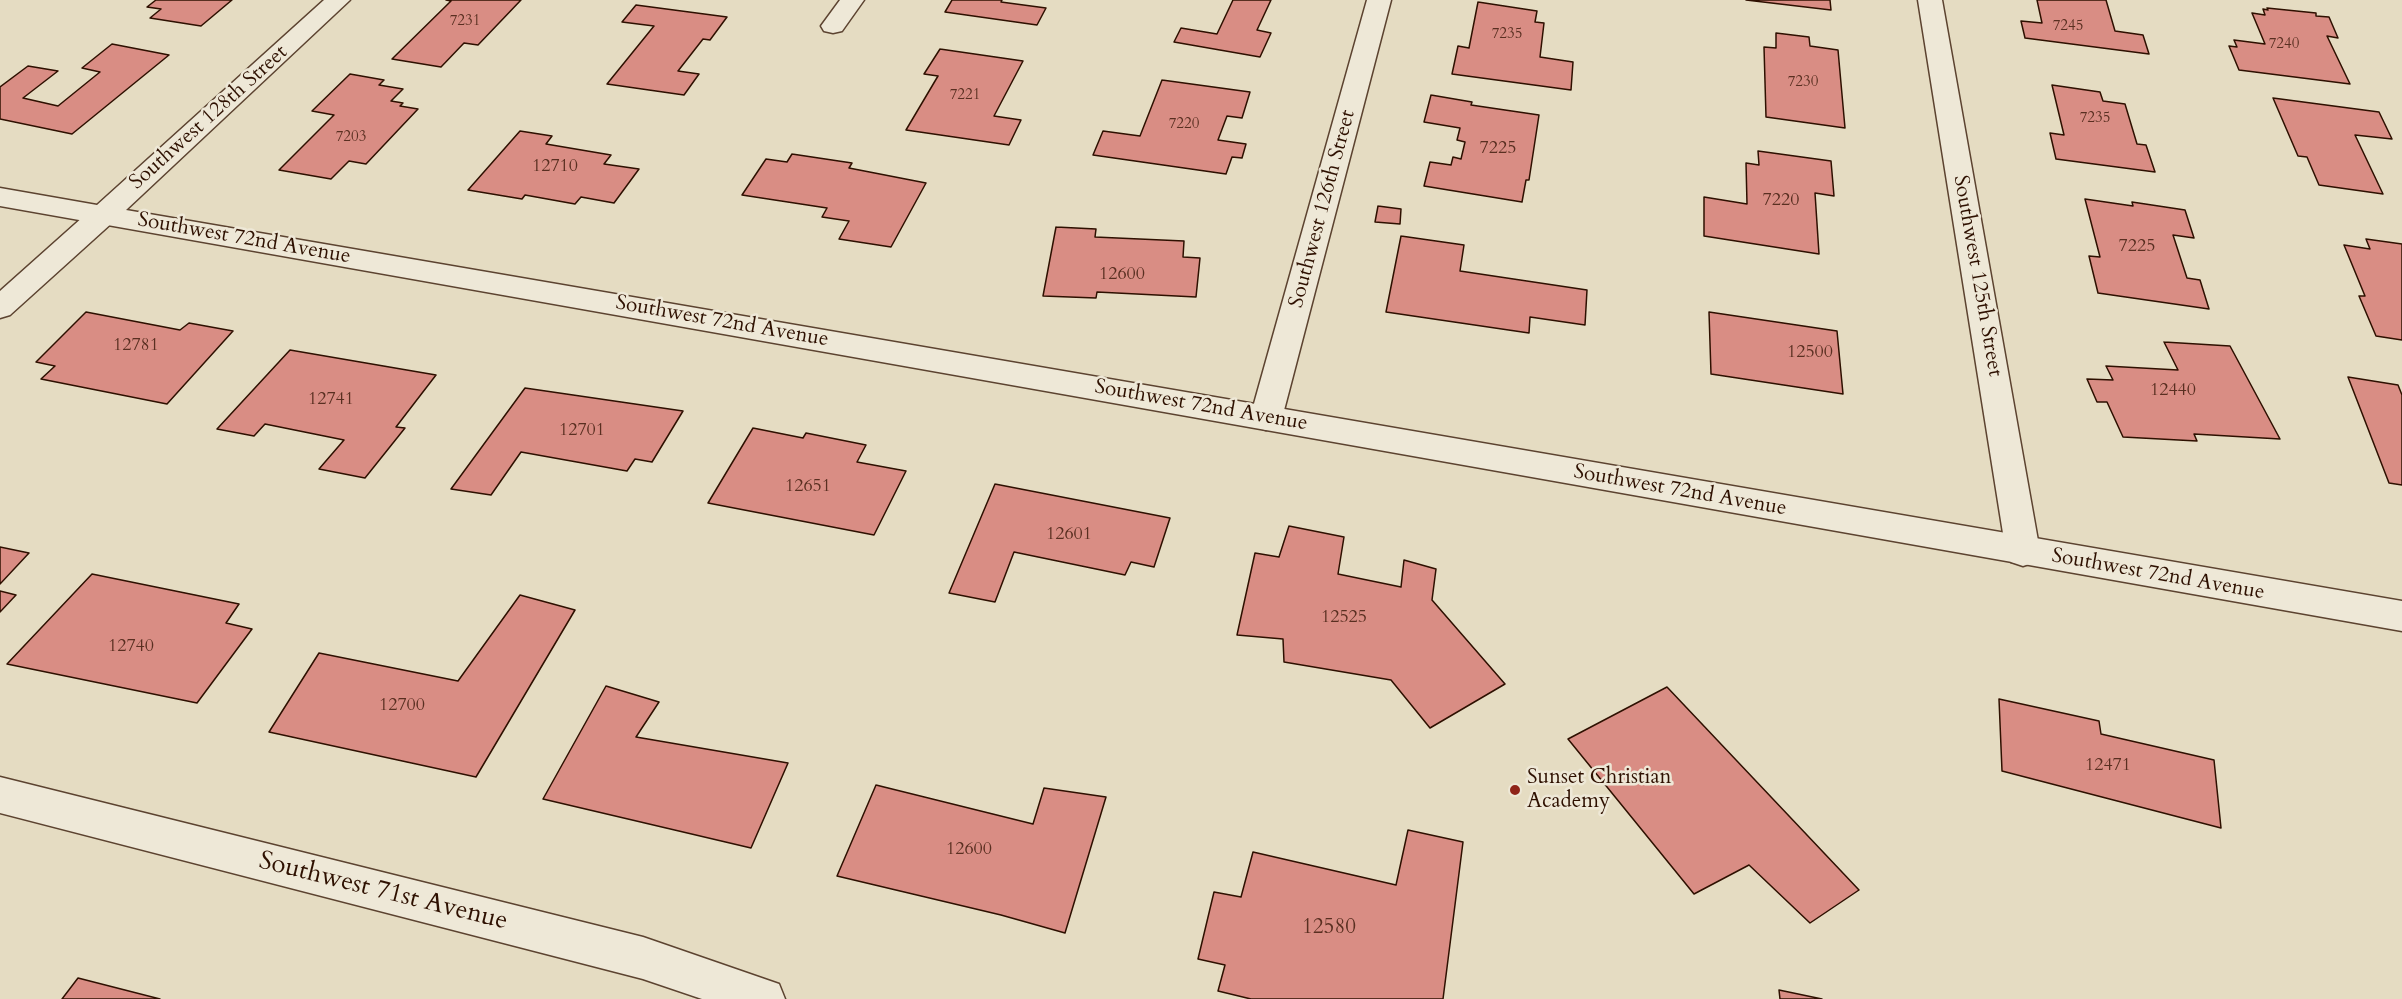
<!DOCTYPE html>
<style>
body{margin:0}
canvas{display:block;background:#e5dcc2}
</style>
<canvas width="2402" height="999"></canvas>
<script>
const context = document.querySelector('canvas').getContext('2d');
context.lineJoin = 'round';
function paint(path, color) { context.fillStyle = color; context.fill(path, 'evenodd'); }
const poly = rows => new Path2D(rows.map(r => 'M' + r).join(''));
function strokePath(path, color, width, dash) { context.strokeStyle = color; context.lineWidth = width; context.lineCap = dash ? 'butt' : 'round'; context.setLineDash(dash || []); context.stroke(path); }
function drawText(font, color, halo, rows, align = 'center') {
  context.font = font + ' Cardo,serif'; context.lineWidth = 5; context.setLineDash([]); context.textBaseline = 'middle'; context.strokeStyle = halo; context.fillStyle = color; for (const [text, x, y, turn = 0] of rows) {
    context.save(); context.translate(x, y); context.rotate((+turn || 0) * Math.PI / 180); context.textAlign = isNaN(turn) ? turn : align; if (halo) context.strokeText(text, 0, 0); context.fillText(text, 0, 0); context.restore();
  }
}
const building = poly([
 [156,0,232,0,201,26,150,18,161,9,147,7,156,0],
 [446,0,521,0,478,45,464,43,441,67,392,59,451,1,446,0],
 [952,0,1002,0,1001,2,1046,8,1037,25,945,12,952,0],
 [1233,0,1271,0,1257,30,1271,33,1260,57,1174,42,1181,28,1217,34,1233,0],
 [1746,0,1830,0,1831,10,1746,0],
 [2037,0,2106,0,2115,31,2143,35,2149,54,2025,38,2021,21,2042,23,2037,0],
 [1478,2,1537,11,1535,22,1544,23,1540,57,1573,62,1571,90,1452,74,1458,46,1469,48,1478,2],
 [636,5,727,17,710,40,703,39,678,71,699,74,684,95,607,84,654,26,622,22,636,5],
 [2267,8,2316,13,2316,16,2329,17,2338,38,2327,36,2350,84,2239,70,2229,46,2237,47,2234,40,2265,44,2252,13,2265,15,2263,9,2268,10,2267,8],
 [1776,33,1809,37,1810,46,1838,50,1845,128,1766,117,1764,47,1776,48,1776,33],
 [112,44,169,55,72,134,0,119,0,87,28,66,58,71,23,98,58,106,100,72,82,68,112,44],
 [940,49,1023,61,994,116,1021,120,1009,145,906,130,938,76,924,74,940,49],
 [350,74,384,80,379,85,403,89,391,101,403,103,400,106,418,109,366,164,349,161,331,179,279,170,334,115,312,111,350,74],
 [1162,80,1250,92,1242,118,1227,116,1218,140,1246,144,1242,158,1232,157,1226,174,1093,155,1103,131,1140,136,1162,80],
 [2052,85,2100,92,2103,101,2125,104,2137,144,2146,145,2155,172,2056,159,2050,133,2064,135,2052,85],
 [1431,95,1472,102,1471,105,1539,115,1529,180,1526,180,1522,202,1424,186,1430,162,1451,165,1453,157,1461,159,1465,142,1457,140,1460,128,1424,122,1431,95],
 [2273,98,2379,112,2392,139,2355,135,2383,194,2319,185,2307,157,2298,156,2273,98],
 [520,131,552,136,546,144,611,155,604,164,639,169,614,203,581,197,575,204,525,195,522,199,468,190,520,131],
 [1758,151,1831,161,1834,196,1815,193,1819,254,1704,236,1704,197,1747,204,1746,163,1759,165,1758,151],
 [792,154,852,163,849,168,926,183,891,247,839,239,849,221,822,217,827,208,742,195,766,159,787,162,792,154],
 [2085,199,2133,206,2132,202,2185,210,2194,238,2173,235,2187,278,2200,280,2209,309,2098,293,2089,256,2100,257,2085,199],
 [1378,206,1401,209,1400,224,1375,222,1378,206],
 [1056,227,1096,229,1095,237,1184,241,1183,257,1200,258,1196,297,1097,292,1096,298,1043,296,1056,227],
 [1401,236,1464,245,1460,271,1587,290,1585,325,1530,317,1529,333,1386,312,1401,236],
 [2366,239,2402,244,2402,340,2376,336,2359,296,2365,296,2344,245,2370,249,2366,239],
 [86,312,180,330,189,323,233,331,167,404,41,379,55,366,36,362,86,312],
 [1709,312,1837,331,1843,394,1711,374,1709,312],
 [2164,342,2230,346,2280,439,2194,434,2197,441,2123,437,2107,402,2097,402,2087,379,2113,380,2106,366,2178,370,2164,342],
 [290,350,436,375,396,427,405,428,365,478,319,469,344,440,265,424,254,436,217,429,290,350],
 [2348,377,2398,385,2402,395,2402,485,2389,483,2348,377],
 [525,388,683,411,652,462,635,459,627,471,521,452,491,495,451,489,525,388],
 [753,428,803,438,806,433,866,445,857,462,906,471,874,535,708,503,753,428],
 [995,484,1170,518,1154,567,1131,562,1125,575,1014,552,995,602,949,593,995,484],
 [1289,526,1344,537,1338,574,1401,587,1404,560,1436,569,1432,600,1505,684,1430,728,1391,680,1284,662,1283,639,1237,635,1255,553,1279,557,1289,526],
 [0,547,29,553,0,584,0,547],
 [92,574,239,604,226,623,252,629,197,703,7,664,92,574],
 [0,591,16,595,0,612,0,591],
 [520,595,575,610,476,777,269,732,319,653,458,681,520,595],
 [606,686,659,702,636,737,788,763,751,848,543,799,606,686],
 [1667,687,1859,890,1810,923,1749,865,1694,894,1568,739,1667,687],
 [1999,699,2099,721,2101,734,2214,760,2221,828,2002,771,1999,699],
 [876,785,1033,824,1044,788,1106,797,1065,933,1001,915,837,876,876,785],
 [1408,830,1463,842,1443,999,1251,999,1218,991,1225,965,1198,959,1214,892,1241,897,1253,852,1396,885,1408,830],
 [78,978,160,999,62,999,78,978],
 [1779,990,1822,999,1780,999,1779,990]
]);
const minor = poly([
 [840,0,864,0,842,31,833,33,824,31,821,26,840,0],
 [1367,0,1391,0,1282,418,1277,426,1266,430,1255,426,1250,418,1367,0],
 [1918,0,1942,0,2040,552,2035,562,2023,566,2011,562,2006,552,1918,0],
 [103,206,113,208,117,215,113,222,10,315,0,318,0,291,93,208,103,206],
 [0,777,643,937,779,984,785,999,702,999,643,979,0,813,0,777]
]);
const tertiary = poly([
 [324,0,350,0,126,210,2402,601,2402,631,0,206,0,188,97,205,324,0]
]);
const markers = [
 [1515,790,6,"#8f2418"]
];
const farNumbernames = [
 ["7231",465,22],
 ["7245",2068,27],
 ["7235",1507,35],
 ["7240",2284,45],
 ["7230",1803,83],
 ["7221",965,96],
 ["7235",2095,119],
 ["7220",1184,125],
 ["7203",351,138]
];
const numberNames = [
 ["7225",1498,149],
 ["12710",555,167],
 ["7220",1781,201],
 ["7225",2137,247],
 ["12600",1122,275],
 ["12781",136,346],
 ["12500",1810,353],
 ["12440",2173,391],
 ["12741",331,400],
 ["12701",582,431],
 ["12651",808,487],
 ["12601",1069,535],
 ["12525",1344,618],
 ["12740",131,647],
 ["12700",402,706],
 ["12471",2108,766],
 ["12600",969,850]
];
const streetNames = [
 ["Southwest 128th Street",209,118,-42],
 ["Southwest 126th Street",1323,209,-75],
 ["Southwest 72nd Avenue",244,239,10],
 ["Southwest 125th Street",1977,276,80],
 ["Southwest 72nd Avenue",722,322,10],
 ["Southwest 72nd Avenue",1201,406,10],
 ["Southwest 72nd Avenue",1680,491,10],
 ["Southwest 72nd Avenue",2158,575,10]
];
const poiNames = [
 ["Sunset Christian",1527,778],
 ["Academy",1527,802]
];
const nearNumbernames = [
 ["12580",1329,928]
];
const nearStreetnames = [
 ["Southwest 71st Avenue",383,892,14]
];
paint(building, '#d98d84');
strokePath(building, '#2e1000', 1.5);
strokePath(minor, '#5c4330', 3);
strokePath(tertiary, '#5c4330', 3);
paint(minor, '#eee8d7');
paint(tertiary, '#eee8d7');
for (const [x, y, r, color] of markers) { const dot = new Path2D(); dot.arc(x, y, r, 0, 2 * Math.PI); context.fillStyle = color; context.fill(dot); strokePath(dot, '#eee8d7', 2); }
drawText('15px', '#592f21', null, farNumbernames);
drawText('18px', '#592f21', null, numberNames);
drawText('21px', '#2e1000', '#eee8d7', streetNames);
drawText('21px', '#2e1000', '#eee8d7', poiNames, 'left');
drawText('21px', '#592f21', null, nearNumbernames);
drawText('26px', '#2e1000', '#eee8d7', nearStreetnames);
</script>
